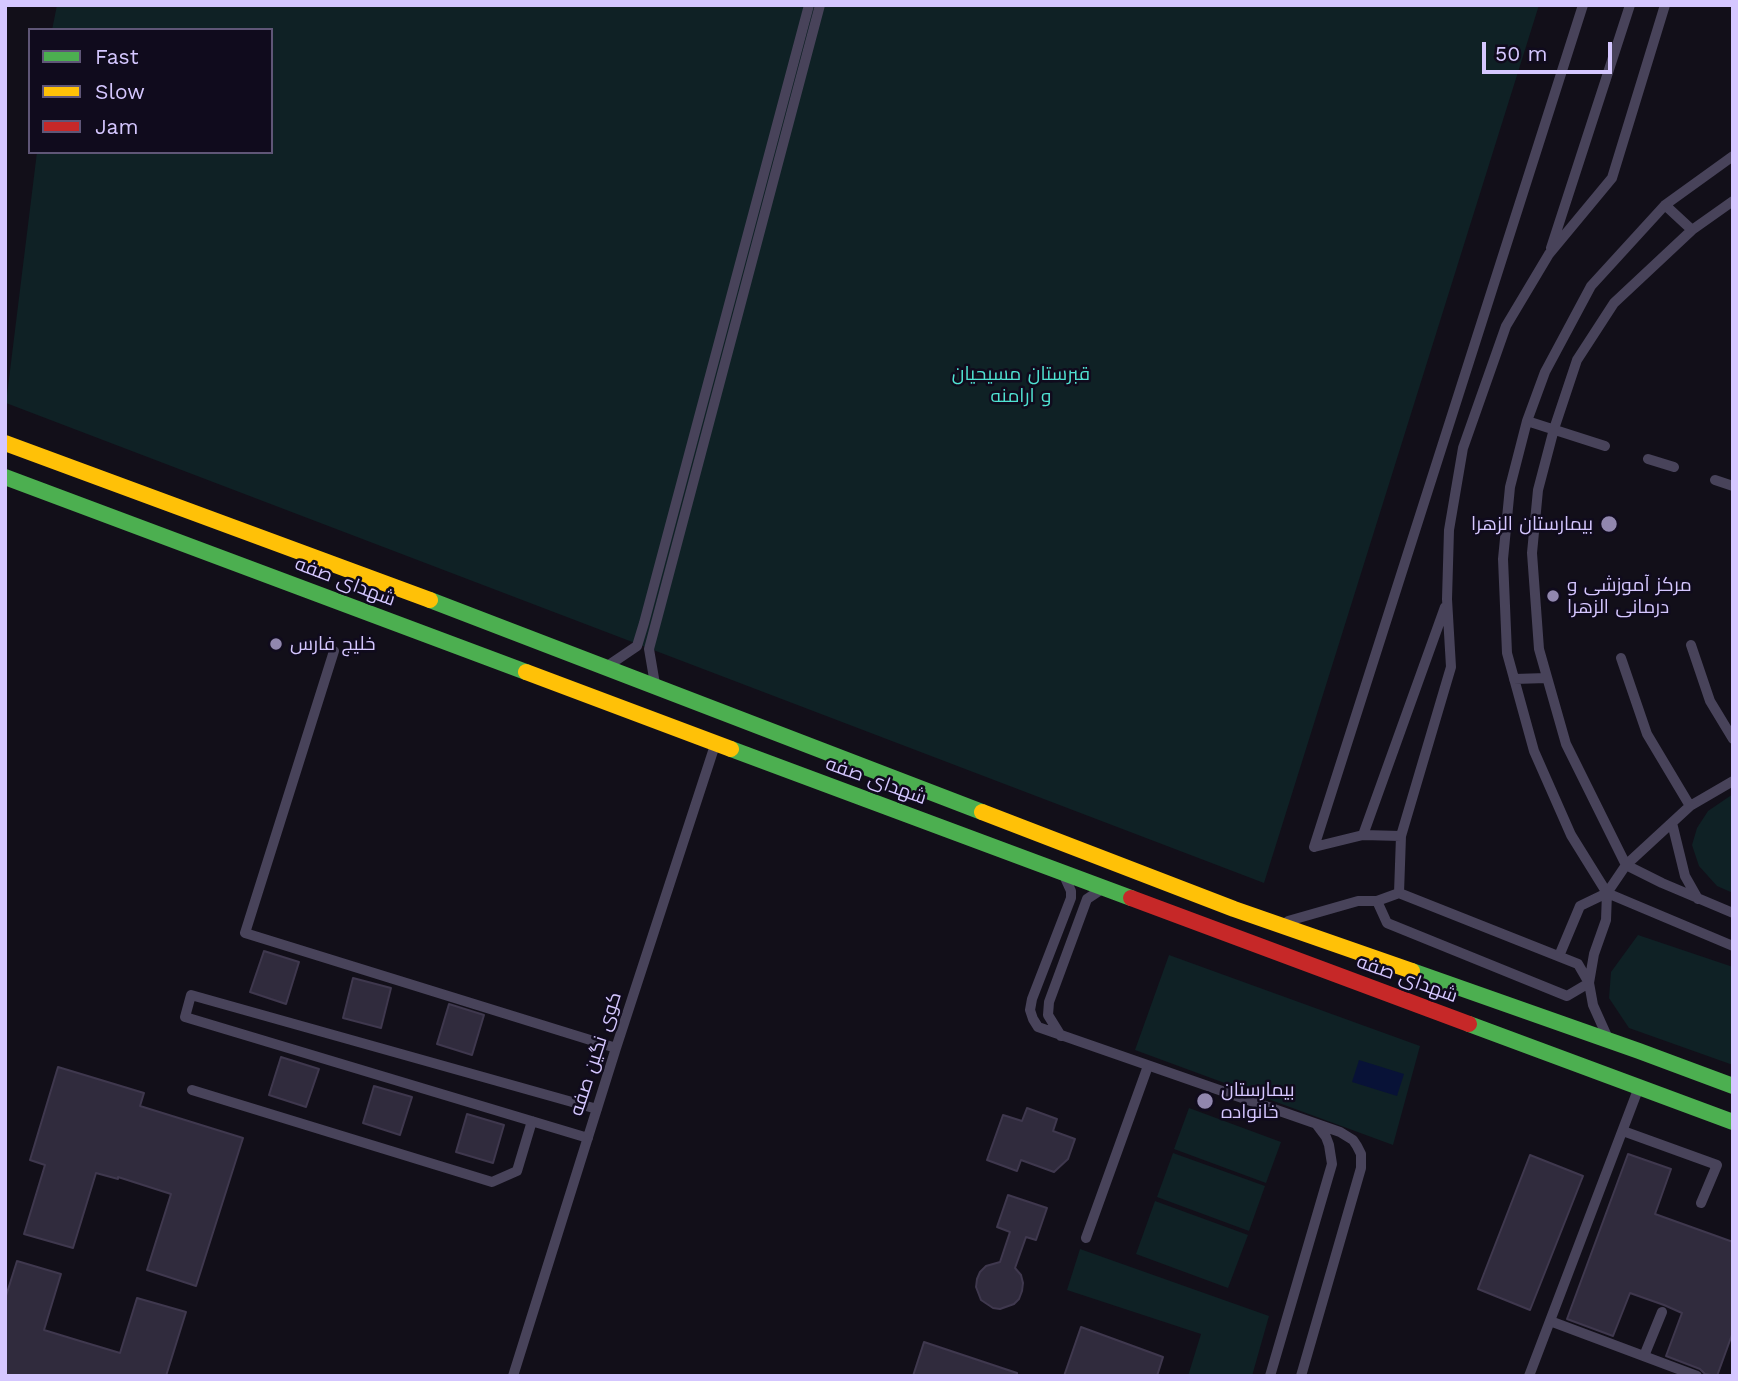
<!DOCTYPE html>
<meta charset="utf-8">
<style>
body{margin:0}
#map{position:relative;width:1738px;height:1381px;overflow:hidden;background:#120f19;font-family:"Work Sans",sans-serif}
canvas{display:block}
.frame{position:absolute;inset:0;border:7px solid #d5c7ff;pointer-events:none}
.legend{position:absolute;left:28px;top:28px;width:245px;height:126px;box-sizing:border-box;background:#100b1d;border:2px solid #5f5677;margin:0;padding:9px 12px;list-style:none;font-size:21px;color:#d5c7ff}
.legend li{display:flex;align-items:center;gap:14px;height:35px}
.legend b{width:35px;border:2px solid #5f5677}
.scale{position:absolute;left:1482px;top:42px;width:130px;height:32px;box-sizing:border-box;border:4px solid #d5c7ff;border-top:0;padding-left:9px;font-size:21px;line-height:24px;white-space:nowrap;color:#d5c7ff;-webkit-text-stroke:5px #100b1d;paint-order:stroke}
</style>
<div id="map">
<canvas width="1738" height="1381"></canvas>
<div class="frame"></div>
<ul class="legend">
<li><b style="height:9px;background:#4caf50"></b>Fast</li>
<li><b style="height:9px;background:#ffc107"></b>Slow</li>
<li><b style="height:9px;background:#c62828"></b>Jam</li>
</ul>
<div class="scale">50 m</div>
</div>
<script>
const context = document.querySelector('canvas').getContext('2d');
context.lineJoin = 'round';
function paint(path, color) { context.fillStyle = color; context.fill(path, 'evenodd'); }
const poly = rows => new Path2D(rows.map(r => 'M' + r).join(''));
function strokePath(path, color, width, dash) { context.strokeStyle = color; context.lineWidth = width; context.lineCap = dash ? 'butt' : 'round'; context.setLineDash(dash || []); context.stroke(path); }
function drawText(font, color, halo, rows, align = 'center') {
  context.font = font + ' "Work Sans",Cairo,sans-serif'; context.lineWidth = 5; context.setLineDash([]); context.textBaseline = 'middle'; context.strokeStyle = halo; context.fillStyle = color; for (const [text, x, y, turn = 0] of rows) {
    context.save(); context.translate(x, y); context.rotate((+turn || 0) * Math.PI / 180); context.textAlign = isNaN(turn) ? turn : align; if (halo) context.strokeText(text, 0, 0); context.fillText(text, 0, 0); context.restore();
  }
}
const green = poly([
 [57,5,1539,5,1264,883,6,403,37,152,271,152,271,30,52,30],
 [1733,794,1733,893,1717,886,1699,866,1692,845,1697,828,1708,811],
 [1638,935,1733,967,1733,1065,1629,1028,1609,998,1611,972],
 [1169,955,1420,1046,1393,1145,1135,1050],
 [1189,1108,1281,1142,1266,1183,1174,1149],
 [1173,1153,1265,1186,1249,1231,1157,1197],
 [1155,1201,1248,1235,1228,1288,1136,1254],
 [1080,1249,1269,1316,1252,1376,1188,1376,1201,1334,1067,1290]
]);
const water = poly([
 [1359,1060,1404,1074,1397,1096,1352,1082]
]);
const building = poly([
 [264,951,299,962,286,1004,250,992,264,951],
 [353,978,391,988,381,1028,343,1018,353,978],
 [449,1004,484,1015,472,1055,437,1044,449,1004],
 [281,1057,319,1069,306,1107,269,1095,281,1057],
 [58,1067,144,1093,140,1106,243,1138,196,1286,147,1270,171,1194,118,1177,118,1179,96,1173,73,1248,24,1234,45,1165,30,1160,58,1067],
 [374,1086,412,1097,400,1135,363,1123,374,1086],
 [1027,1108,1057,1119,1053,1131,1075,1139,1068,1159,1054,1172,1021,1160,1017,1171,987,1160,1003,1115,1022,1121,1027,1108],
 [467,1114,504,1125,493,1163,456,1152,467,1114],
 [1628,1154,1671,1169,1655,1214,1733,1242,1733,1332,1717,1376,1705,1374,1700,1369,1666,1356,1682,1313,1664,1305,1630,1293,1613,1336,1567,1319,1628,1154],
 [1530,1155,1583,1176,1530,1310,1478,1289,1530,1155],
 [1008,1195,1047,1208,1036,1240,1026,1237,1015,1268,1021,1275,1023,1283,1022,1291,1019,1299,1014,1304,1000,1309,993,1308,981,1300,976,1287,977,1279,980,1272,986,1266,1000,1262,1010,1232,997,1227,1008,1195],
 [17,1261,61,1274,44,1330,80,1341,120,1353,137,1298,186,1312,166,1376,5,1376,5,1299,17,1261],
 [1081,1327,1163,1357,1157,1376,1064,1376,1081,1327],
 [924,1342,1017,1373,1017,1376,913,1376,924,1342]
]);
const lane = poly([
 [1733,156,1665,205,1591,286,1545,372,1527,421,1510,487,1503,559,1507,653,1534,751,1571,835,1607,893,1733,946],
 [1733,201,1692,230,1614,303,1577,360,1554,429,1538,490,1532,553,1539,649,1566,744,1626,865,1662,883,1733,913],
 [1665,205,1692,230],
 [1551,248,1630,5],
 [1527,421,1605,446],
 [1648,459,1674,467],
 [1715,480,1733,486],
 [1691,645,1710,701,1733,739],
 [334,651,245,933,616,1048],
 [1621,658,1647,734,1690,806],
 [609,665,637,646,644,623,809,5],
 [1514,679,1547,678],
 [655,684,649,649,820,5],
 [1672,823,1685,876,1698,899],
 [1363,835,1445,607],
 [1314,847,1583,5],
 [1314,847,1363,835,1401,836],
 [1066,880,1071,891,1071,898,1032,999,1030,1010,1033,1019,1038,1027,1340,1132,1353,1140,1357,1146,1361,1154,1361,1168,1301,1376],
 [1399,893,1401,836,1451,667,1447,599,1449,530,1463,448,1506,326,1549,254,1612,178,1665,5],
 [1607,893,1626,865,1690,806,1733,781],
 [1377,901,1387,923,1567,996,1589,983],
 [1288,921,1358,901,1377,901,1399,893,1578,964,1589,983],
 [1559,956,1580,906,1607,893,1606,920,1594,954,1589,983,1593,1005,1606,1034],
 [1061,1036,1048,1015,1049,1002,1087,899,1099,891],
 [192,1090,492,1182,517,1171,532,1121],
 [1623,1131,1717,1165,1701,1203],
 [588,1138,185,1017,191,995,597,1109],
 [1086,1238,1148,1066],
 [1550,1321,1697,1376],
 [1644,1356,1662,1312],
 [513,1376,616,1048,715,745],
 [1270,1376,1332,1164,1329,1145,1326,1137,1317,1125],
 [1529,1376,1639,1087]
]);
const fast = poly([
 [5,477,526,672],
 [430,600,982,812],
 [731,749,1131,898],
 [1412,971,1639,1051,1733,1086],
 [1469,1024,1733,1122]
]);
const slow = poly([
 [5,443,430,600],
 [526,672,731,749],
 [982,812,1234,909,1412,971]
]);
const jam = poly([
 [1131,898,1469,1024]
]);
const markers = [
 [1609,524,9,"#9187ae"],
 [1553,596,7,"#9187ae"],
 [276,644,7,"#9187ae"],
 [1205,1101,9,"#9187ae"]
];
const parkNames = [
 ["قبرستان مسیحیان",1021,374],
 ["و ارامنه",1021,396]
];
const poiNames = [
 ["بیمارستان الزهرا",1593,524,"right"],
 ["مرکز آموزشی و",1567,585],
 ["درمانی الزهرا",1567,607],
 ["خلیج فارس",290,644],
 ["بیمارستان",1221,1090],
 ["خانواده",1221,1112]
];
const streetNames = [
 ["شهدای صفه",345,582,21],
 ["شهدای صفه",876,781,20],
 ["شهدای صفه",1407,979,20],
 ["کوی نگین صفه",596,1054,-72]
];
paint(green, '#0f2125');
paint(water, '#081237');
paint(building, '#302b3d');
strokePath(building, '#3f384e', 2);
strokePath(lane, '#48435a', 10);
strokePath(fast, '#4caf50', 16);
strokePath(slow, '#ffc107', 16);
strokePath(jam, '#c62828', 16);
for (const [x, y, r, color] of markers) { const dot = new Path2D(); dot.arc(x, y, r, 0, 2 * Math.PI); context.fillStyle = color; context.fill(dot); strokePath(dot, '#100b1d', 2.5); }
drawText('19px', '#50e2d2', '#100b1d', parkNames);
drawText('19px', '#d5c7ff', '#100b1d', poiNames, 'left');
drawText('19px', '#d5c7ff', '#100b1d', streetNames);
</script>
